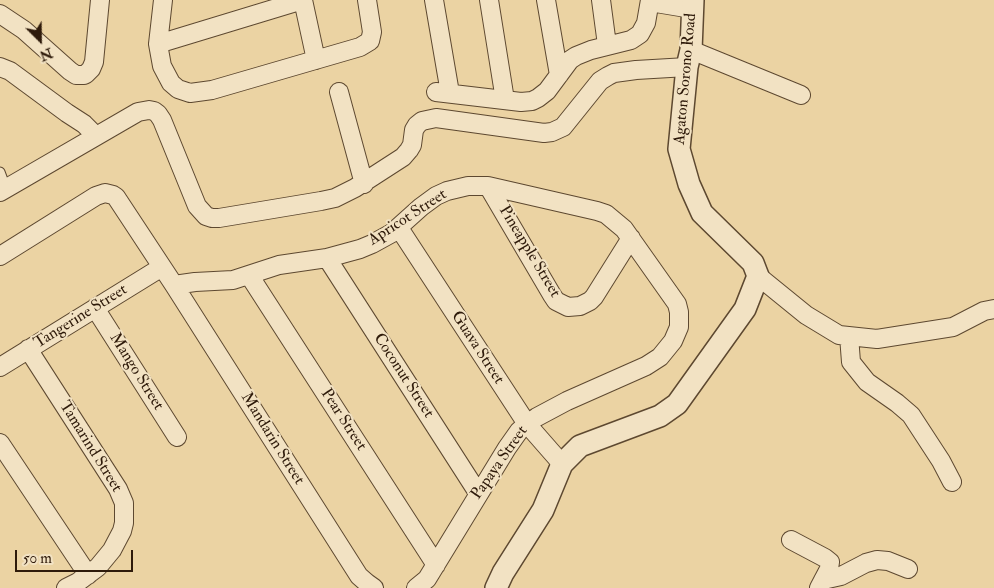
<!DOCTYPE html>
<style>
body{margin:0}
#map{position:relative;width:994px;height:588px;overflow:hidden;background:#ebd3a3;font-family:"IM FELL Double Pica",serif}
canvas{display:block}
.north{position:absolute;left:15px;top:15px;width:50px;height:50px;-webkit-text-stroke:4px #f2e2c3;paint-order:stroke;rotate:157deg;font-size:14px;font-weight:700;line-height:20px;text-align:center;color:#2e1a0a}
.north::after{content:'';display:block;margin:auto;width:18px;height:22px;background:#2e1a0a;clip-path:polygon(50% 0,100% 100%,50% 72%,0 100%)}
.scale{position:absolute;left:15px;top:550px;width:118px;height:22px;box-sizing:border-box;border:2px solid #2e1a0a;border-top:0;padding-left:6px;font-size:15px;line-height:18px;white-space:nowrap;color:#2e1a0a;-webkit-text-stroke:4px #f2e2c3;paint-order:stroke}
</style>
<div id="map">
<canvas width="994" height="588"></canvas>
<div class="north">N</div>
<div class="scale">50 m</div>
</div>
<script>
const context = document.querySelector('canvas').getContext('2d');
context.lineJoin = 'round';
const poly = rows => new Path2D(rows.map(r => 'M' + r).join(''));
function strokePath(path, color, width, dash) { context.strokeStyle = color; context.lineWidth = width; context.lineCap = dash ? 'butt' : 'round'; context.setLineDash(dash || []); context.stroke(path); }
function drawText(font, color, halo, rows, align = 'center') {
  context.font = font + ' "IM FELL Double Pica",serif'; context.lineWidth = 4; context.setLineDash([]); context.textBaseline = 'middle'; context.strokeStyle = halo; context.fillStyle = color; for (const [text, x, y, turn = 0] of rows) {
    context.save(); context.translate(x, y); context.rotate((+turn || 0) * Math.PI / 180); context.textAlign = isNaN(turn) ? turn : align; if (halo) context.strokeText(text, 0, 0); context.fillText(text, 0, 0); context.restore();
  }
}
const service = poly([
 [0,172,6,188]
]);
const minor = poly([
 [163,0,158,44,162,66,171,83,178,89,190,93,212,90,360,47,370,41,372,32,367,0],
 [303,0,316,60],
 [434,0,450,93],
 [489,0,505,100],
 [546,0,559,75],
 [601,0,607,45],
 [650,2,692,9],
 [0,14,24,30,70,71,76,75,84,75,86,74,91,69,94,62,100,0],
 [158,44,303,0],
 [691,50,801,95],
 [0,67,10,71,67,113,84,124,96,136],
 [339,92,364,184],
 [436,92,521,102,532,101,538,98,547,91,570,60,576,56,591,50,631,40,640,34,646,23,650,0],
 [488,186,552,295,556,301,568,307,580,306,590,301,594,297,631,238],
 [0,192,138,112,149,110,154,111,158,114,162,120,197,206,206,216,212,218,219,218,321,201,335,198,355,188,403,157,409,150,412,145,414,130,417,125,422,121,436,118,544,133,552,132,563,127,600,81,608,76,614,73,636,70,687,67],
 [399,228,527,424,562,464],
 [0,256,96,196,105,193,113,195,116,197,174,285,359,576,367,583,374,588],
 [327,258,478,493],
 [249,275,436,565],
 [758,276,806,315,839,335,877,339,953,327,984,311,994,309],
 [174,285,195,282,233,280,279,265,327,258,360,249,372,244,392,233,421,207,436,196,447,191,468,186,488,186,597,211,606,214,624,229,677,304,679,312,679,327,673,341,660,357,646,366,567,401,537,417,527,424,519,431,507,448,427,579,416,588],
 [95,308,177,437],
 [849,336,851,362,867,382,897,403,911,415,941,461,952,482],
 [28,349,118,489,124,503,124,523,122,531,112,550,98,567,78,582,66,588],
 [0,367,162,267],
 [0,443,88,575],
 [791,540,825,558,830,562,829,569,819,588],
 [823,580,841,576,866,563,877,560,888,561,908,569]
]);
const tertiary = poly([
 [496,588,503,573,543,510,562,464,580,446,660,416,677,404,745,309,758,276,753,263,702,213,689,184,679,149,687,67,691,50,693,0]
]);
const streetNames = [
 ["Agaton Sorono Road",686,79,-85],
 ["Apricot Street",408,218,-33],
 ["Pineapple Street",529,252,59],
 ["Tangerine Street",81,317,-32],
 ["Guava Street",477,348,57],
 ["Mango Street",136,372,58],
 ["Coconut Street",403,376,57],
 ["Pear Street",343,420,57],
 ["Mandarin Street",272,439,58],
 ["Tamarind Street",90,447,58],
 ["Papaya Street",500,463,-55]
];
strokePath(service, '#5d4830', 11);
strokePath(minor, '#5d4830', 20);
strokePath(tertiary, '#5d4830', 24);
strokePath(service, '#f2e2c3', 9);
strokePath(minor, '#f2e2c3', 18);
strokePath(tertiary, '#f2e2c3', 21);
drawText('16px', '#2e1a0a', '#f2e2c3', streetNames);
</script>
